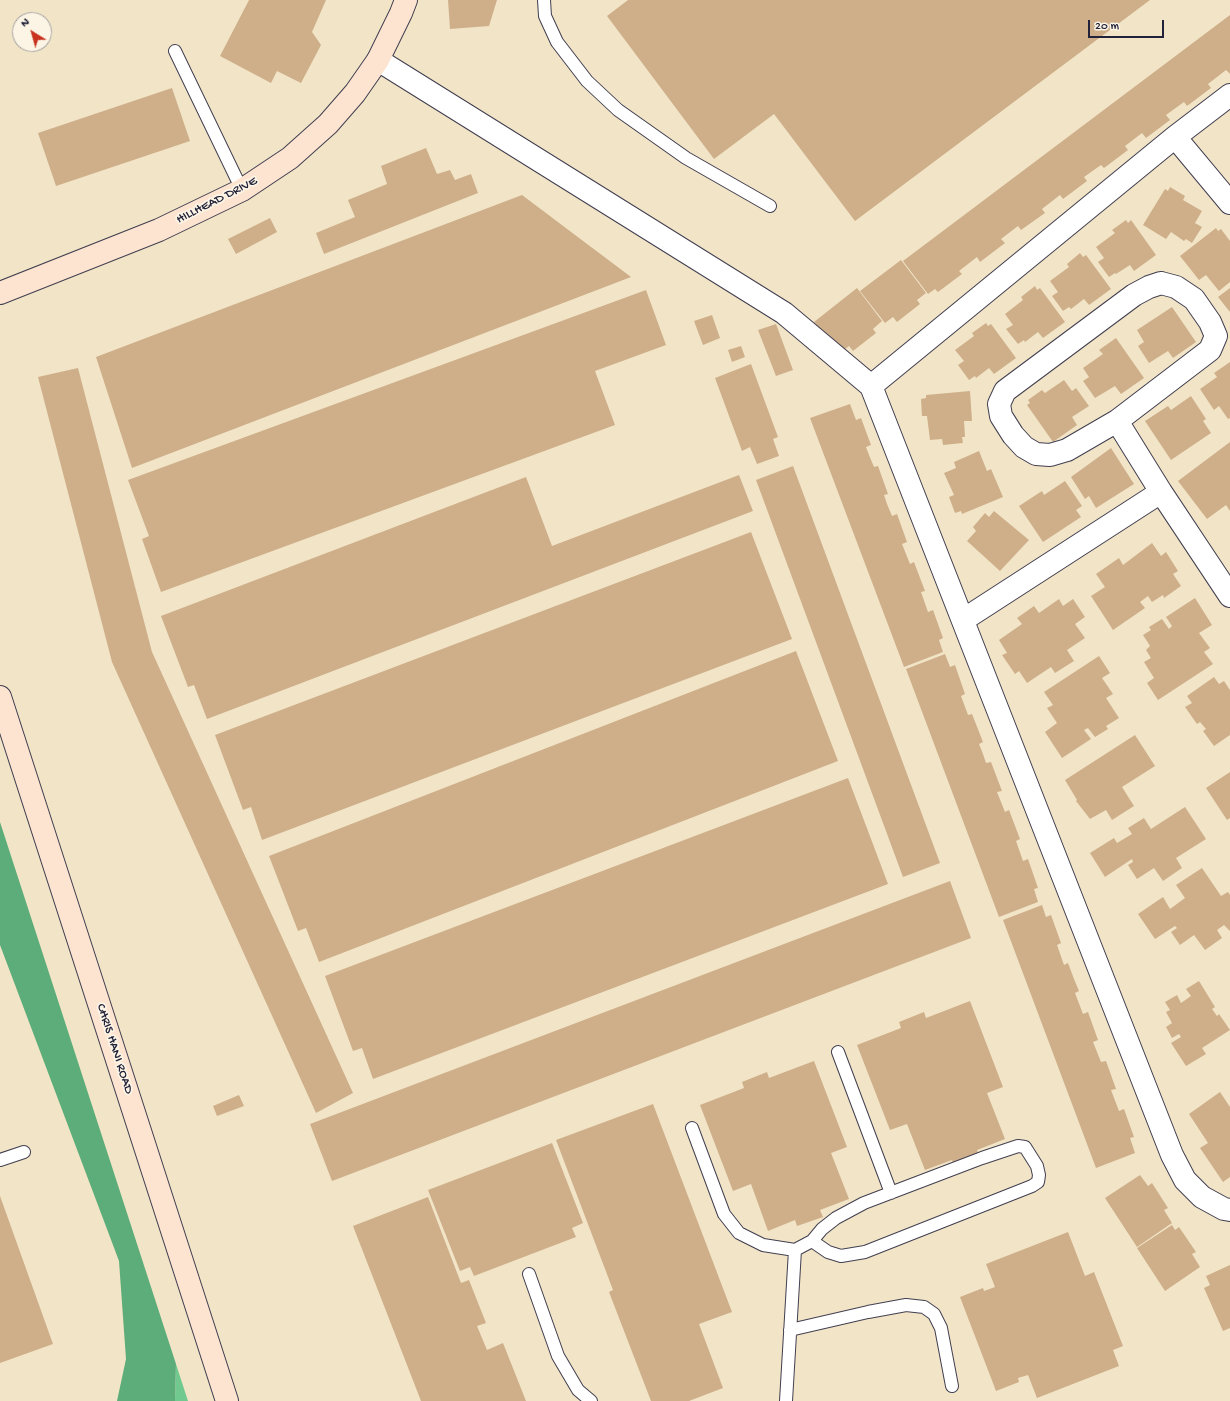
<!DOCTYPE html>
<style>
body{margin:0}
#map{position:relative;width:1230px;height:1401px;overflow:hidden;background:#f2e4c7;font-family:"Gochi Hand",sans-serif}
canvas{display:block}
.north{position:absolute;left:12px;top:12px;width:40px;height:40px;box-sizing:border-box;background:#fcf5e5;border:1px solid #a5a1a1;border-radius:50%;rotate:323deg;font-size:11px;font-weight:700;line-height:16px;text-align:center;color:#22223b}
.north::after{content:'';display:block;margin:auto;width:14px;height:18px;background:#c8321e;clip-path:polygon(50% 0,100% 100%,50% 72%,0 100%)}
.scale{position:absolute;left:1088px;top:20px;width:76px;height:18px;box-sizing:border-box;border:2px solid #22223b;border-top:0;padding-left:5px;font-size:12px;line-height:14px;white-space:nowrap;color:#22223b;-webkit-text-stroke:3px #fcf5e5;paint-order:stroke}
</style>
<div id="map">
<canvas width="1230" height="1401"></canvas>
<div class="north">N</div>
<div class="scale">20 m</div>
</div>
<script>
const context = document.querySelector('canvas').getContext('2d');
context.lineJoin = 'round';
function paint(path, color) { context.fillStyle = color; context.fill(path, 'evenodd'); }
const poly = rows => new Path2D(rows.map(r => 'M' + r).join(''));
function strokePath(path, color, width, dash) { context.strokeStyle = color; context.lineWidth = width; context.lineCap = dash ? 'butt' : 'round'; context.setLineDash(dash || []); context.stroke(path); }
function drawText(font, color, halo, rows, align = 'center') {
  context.font = font + ' "Gochi Hand",sans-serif'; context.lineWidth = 3.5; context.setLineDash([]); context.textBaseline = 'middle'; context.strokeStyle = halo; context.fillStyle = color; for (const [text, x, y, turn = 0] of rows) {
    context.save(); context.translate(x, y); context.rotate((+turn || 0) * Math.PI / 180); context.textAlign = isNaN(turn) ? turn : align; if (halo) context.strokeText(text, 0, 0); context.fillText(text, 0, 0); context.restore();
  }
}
const green = poly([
 [176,1364,188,1401,175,1401]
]);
const forest = poly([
 [0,822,176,1364,175,1401,117,1401,126,1359,119,1261,0,945]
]);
const building = poly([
 [249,0,326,0,312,32,321,45,301,83,277,71,271,83,220,56],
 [448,0,497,0,489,26,450,29],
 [628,0,1150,0,855,221,774,114,714,159,607,16],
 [1230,15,1230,74,1226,70,1208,84,1211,88,1187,106,1184,102,1166,115,1170,120,1146,138,1142,133,1125,146,1128,150,1104,168,1101,165,1084,177,1087,181,1063,199,1060,195,1042,209,1045,213,1021,230,1018,226,1001,239,1005,243,980,262,977,257,959,271,962,274,938,292,935,289,928,294,903,261],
 [172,88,190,141,56,186,38,133],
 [426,148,437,174,450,170,455,180,471,174,478,193,324,254,316,233,355,217,348,200,387,184,381,166],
 [1170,187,1185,196,1183,200,1202,211,1195,223,1202,227,1192,243,1186,239,1184,241,1171,232,1166,239,1143,225,1165,189,1168,191],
 [522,195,631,277,132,468,96,357],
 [270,218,277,232,236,254,228,239],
 [1126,220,1128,223,1131,220,1156,255,1134,271,1130,265,1116,274,1115,273,1109,277,1098,262,1104,258,1096,247,1115,233,1112,230],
 [1216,228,1218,231,1221,229,1230,241,1230,282,1219,291,1206,275,1199,280,1180,256],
 [1080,253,1083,257,1086,255,1111,289,1089,305,1084,299,1071,309,1069,307,1063,311,1052,296,1058,292,1050,281,1069,267,1067,264],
 [901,260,926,293,917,300,920,304,897,322,893,317,885,323,860,291],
 [1035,286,1037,290,1040,288,1065,322,1043,338,1038,332,1025,342,1024,340,1018,344,1006,329,1013,325,1005,314,1023,300,1021,297],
 [857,288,882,321,873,329,876,333,853,351,849,346,839,354,814,322],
 [1230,288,1230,312,1218,297],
 [646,290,666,345,595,371,615,425,161,592,142,539,149,536,128,480],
 [1172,307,1196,342,1173,358,1168,351,1149,363,1138,346,1144,342,1137,330],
 [712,315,720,338,703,345,694,321],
 [986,323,988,326,991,324,1016,358,994,374,989,368,976,378,975,376,969,380,958,365,964,361,955,350,974,336,972,333],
 [776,324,793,370,776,376,758,330],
 [1116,338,1144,378,1121,394,1115,386,1095,398,1083,381,1089,377,1083,368,1103,354,1099,350],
 [741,346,745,357,732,362,728,350],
 [1230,362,1230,418,1228,419,1219,406,1214,410,1200,389,1217,377,1214,373],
 [751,364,778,437,773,439,779,456,757,464,750,447,742,451,715,378],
 [78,368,152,652,353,1093,316,1113,112,662,38,377],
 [1064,380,1072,391,1076,388,1089,406,1072,417,1077,425,1053,442,1027,405,1030,403,1028,400,1042,390,1045,393],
 [970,391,972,421,964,421,965,437,962,437,963,443,943,445,942,439,930,440,927,416,922,416,921,399,926,398,926,395],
 [1191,396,1206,419,1203,421,1211,433,1171,460,1145,421,1168,406,1171,410],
 [850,404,856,420,861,418,871,445,866,447,869,455,874,467,878,466,888,494,884,495,887,504,892,516,897,514,907,542,902,544,910,564,914,562,925,591,921,592,928,612,933,610,943,638,939,640,943,652,904,667,810,418],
 [1230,442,1230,511,1226,505,1207,519,1178,481],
 [1111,448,1134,484,1096,508,1089,496,1085,499,1071,477],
 [979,451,987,471,991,469,1003,497,962,514,961,511,955,513,949,497,954,495,944,473,956,468,954,462],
 [793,466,940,863,903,877,756,480],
 [739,475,753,511,207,719,194,685,188,687,161,616,526,477,552,546],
 [1065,481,1082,506,1076,510,1081,517,1043,542,1019,506,1042,491,1044,495],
 [994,511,1029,540,1000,571,967,541,976,531,973,527,985,513,989,517],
 [751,532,792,639,262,840,251,807,243,810,215,735],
 [1152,543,1161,556,1166,552,1178,571,1173,574,1181,586,1164,598,1163,595,1152,602,1148,596,1140,602,1145,608,1113,630,1091,596,1105,587,1096,574,1119,558,1123,565],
 [1195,598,1212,625,1199,633,1210,648,1204,652,1213,664,1158,700,1147,683,1154,678,1144,662,1151,658,1146,650,1150,646,1143,635,1151,630,1149,627,1162,619,1169,629,1172,626,1166,617],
 [1059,599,1063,606,1073,599,1085,617,1075,624,1085,638,1067,650,1074,661,1055,673,1051,667,1027,683,1019,671,1015,674,1002,655,1007,653,999,640,1022,624,1017,618,1034,606,1039,613],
 [796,651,838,761,319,962,306,928,298,931,269,856],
 [945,654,950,667,955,665,965,694,961,696,968,715,972,714,983,742,979,744,983,754,986,763,991,762,1002,791,997,792,1005,812,1009,810,1020,839,1016,841,1023,861,1028,859,1038,888,1034,889,1038,902,999,917,906,669],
 [1099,656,1110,673,1102,678,1113,694,1106,698,1119,718,1106,726,1108,729,1095,737,1088,728,1084,730,1091,739,1062,758,1045,732,1057,723,1047,708,1053,705,1044,692],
 [1214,677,1219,684,1224,681,1230,690,1230,735,1214,746,1203,731,1206,729,1200,722,1197,724,1185,707,1192,703,1187,696],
 [1135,735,1155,766,1122,787,1134,806,1112,820,1106,810,1090,819,1076,801,1077,800,1065,780],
 [1230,772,1230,818,1227,820,1206,788],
 [848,778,888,884,373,1079,362,1048,353,1051,325,976],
 [1185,807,1206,839,1176,858,1182,868,1163,881,1154,868,1137,879,1128,865,1133,862,1132,859,1105,877,1090,853,1114,838,1117,843,1132,834,1128,828,1144,818,1151,829],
 [1202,868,1221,896,1228,892,1230,895,1230,931,1224,925,1217,930,1222,938,1205,950,1194,935,1180,945,1171,932,1177,928,1175,926,1155,939,1138,914,1163,897,1170,909,1185,898,1176,885],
 [950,881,971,938,332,1181,310,1124],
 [1042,905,1046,917,1051,915,1061,943,1057,945,1064,965,1068,963,1074,979,1079,991,1075,993,1083,1014,1088,1012,1098,1040,1093,1042,1101,1062,1106,1061,1116,1089,1111,1090,1119,1111,1124,1109,1134,1137,1130,1138,1135,1153,1096,1168,1003,920],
 [1199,981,1215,1007,1212,1009,1217,1016,1219,1014,1230,1030,1202,1048,1206,1054,1186,1066,1171,1043,1181,1037,1179,1034,1172,1038,1166,1027,1172,1023,1166,1012,1170,1010,1165,1002,1177,995,1181,1003,1191,996,1186,989],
 [970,1001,1003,1087,987,1093,1005,1139,977,1150,979,1156,954,1166,952,1160,925,1170,907,1124,890,1130,857,1045,901,1028,899,1022,924,1012,926,1018],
 [814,1061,847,1147,831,1153,849,1199,820,1210,823,1217,797,1226,795,1220,768,1231,751,1184,733,1191,700,1105,744,1088,742,1082,767,1072,769,1078],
 [1220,1092,1230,1107,1230,1177,1223,1182,1200,1148,1208,1143,1189,1114],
 [239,1095,244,1106,217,1116,213,1106],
 [653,1104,732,1312,699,1324,723,1388,689,1401,651,1401,609,1292,613,1290,556,1140],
 [552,1143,583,1223,572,1228,576,1237,474,1276,470,1267,460,1271,428,1190],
 [1140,1175,1148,1186,1152,1183,1168,1208,1164,1210,1172,1223,1137,1247,1105,1198],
 [0,1196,53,1344,0,1363],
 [428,1197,461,1283,469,1280,486,1323,477,1326,487,1350,503,1343,526,1401,421,1401,353,1226],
 [1172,1225,1175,1230,1179,1227,1196,1252,1192,1254,1200,1267,1165,1291,1137,1248],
 [1068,1232,1085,1276,1094,1272,1123,1346,1113,1350,1119,1366,1037,1398,1028,1375,1018,1378,1019,1382,996,1391,960,1297,983,1288,984,1291,995,1287,986,1264],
 [1230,1265,1230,1328,1223,1331,1204,1288,1210,1285,1206,1276]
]);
const lane = poly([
 [544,0,545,16,557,42,587,81,618,110,686,158,770,206],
 [175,51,242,190],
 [838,1052,891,1193],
 [692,1128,724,1214,739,1233,763,1245,795,1250,786,1401],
 [0,1160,24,1152],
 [795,1250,812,1241,822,1229,836,1218,864,1203,982,1158,1018,1146,1025,1147,1037,1166,1039,1175,1038,1182,1032,1186,865,1252,841,1256,828,1252,812,1241],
 [529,1274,558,1356,578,1390,591,1401],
 [790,1330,868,1312,906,1305,924,1307,934,1314,941,1328,952,1386]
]);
const street = poly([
 [378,60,784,313,871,386],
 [1230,95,1175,137,871,386,1172,1155,1185,1180,1202,1197,1224,1209,1230,1210],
 [1175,137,1230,203],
 [1161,283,1176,287,1194,299,1210,322,1216,336,1210,350,1117,421,1067,450,1050,455,1036,454,1024,447,1013,435,1001,416,999,404,1005,391,1134,295,1149,287,1161,283],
 [1117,421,1161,492],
 [963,620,1161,492,1230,596]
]);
const secondary = poly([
 [0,293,159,230,242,190,290,158,328,124,355,93,378,60,401,13,406,0],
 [0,697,227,1401]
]);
const streetNames = [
 ["HILLHEAD DRIVE",217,201,-27],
 ["CHRIS HANI ROAD",114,1049,72]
];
paint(green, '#71c98f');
paint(forest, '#5cad7a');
paint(building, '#ceaf8a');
strokePath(lane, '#413f50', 14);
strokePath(street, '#413f50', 24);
strokePath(secondary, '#413f50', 24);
strokePath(lane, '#fff', 12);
strokePath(street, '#fff', 22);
strokePath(secondary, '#fde4d1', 22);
drawText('13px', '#22223b', '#fcf5e5', streetNames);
</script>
